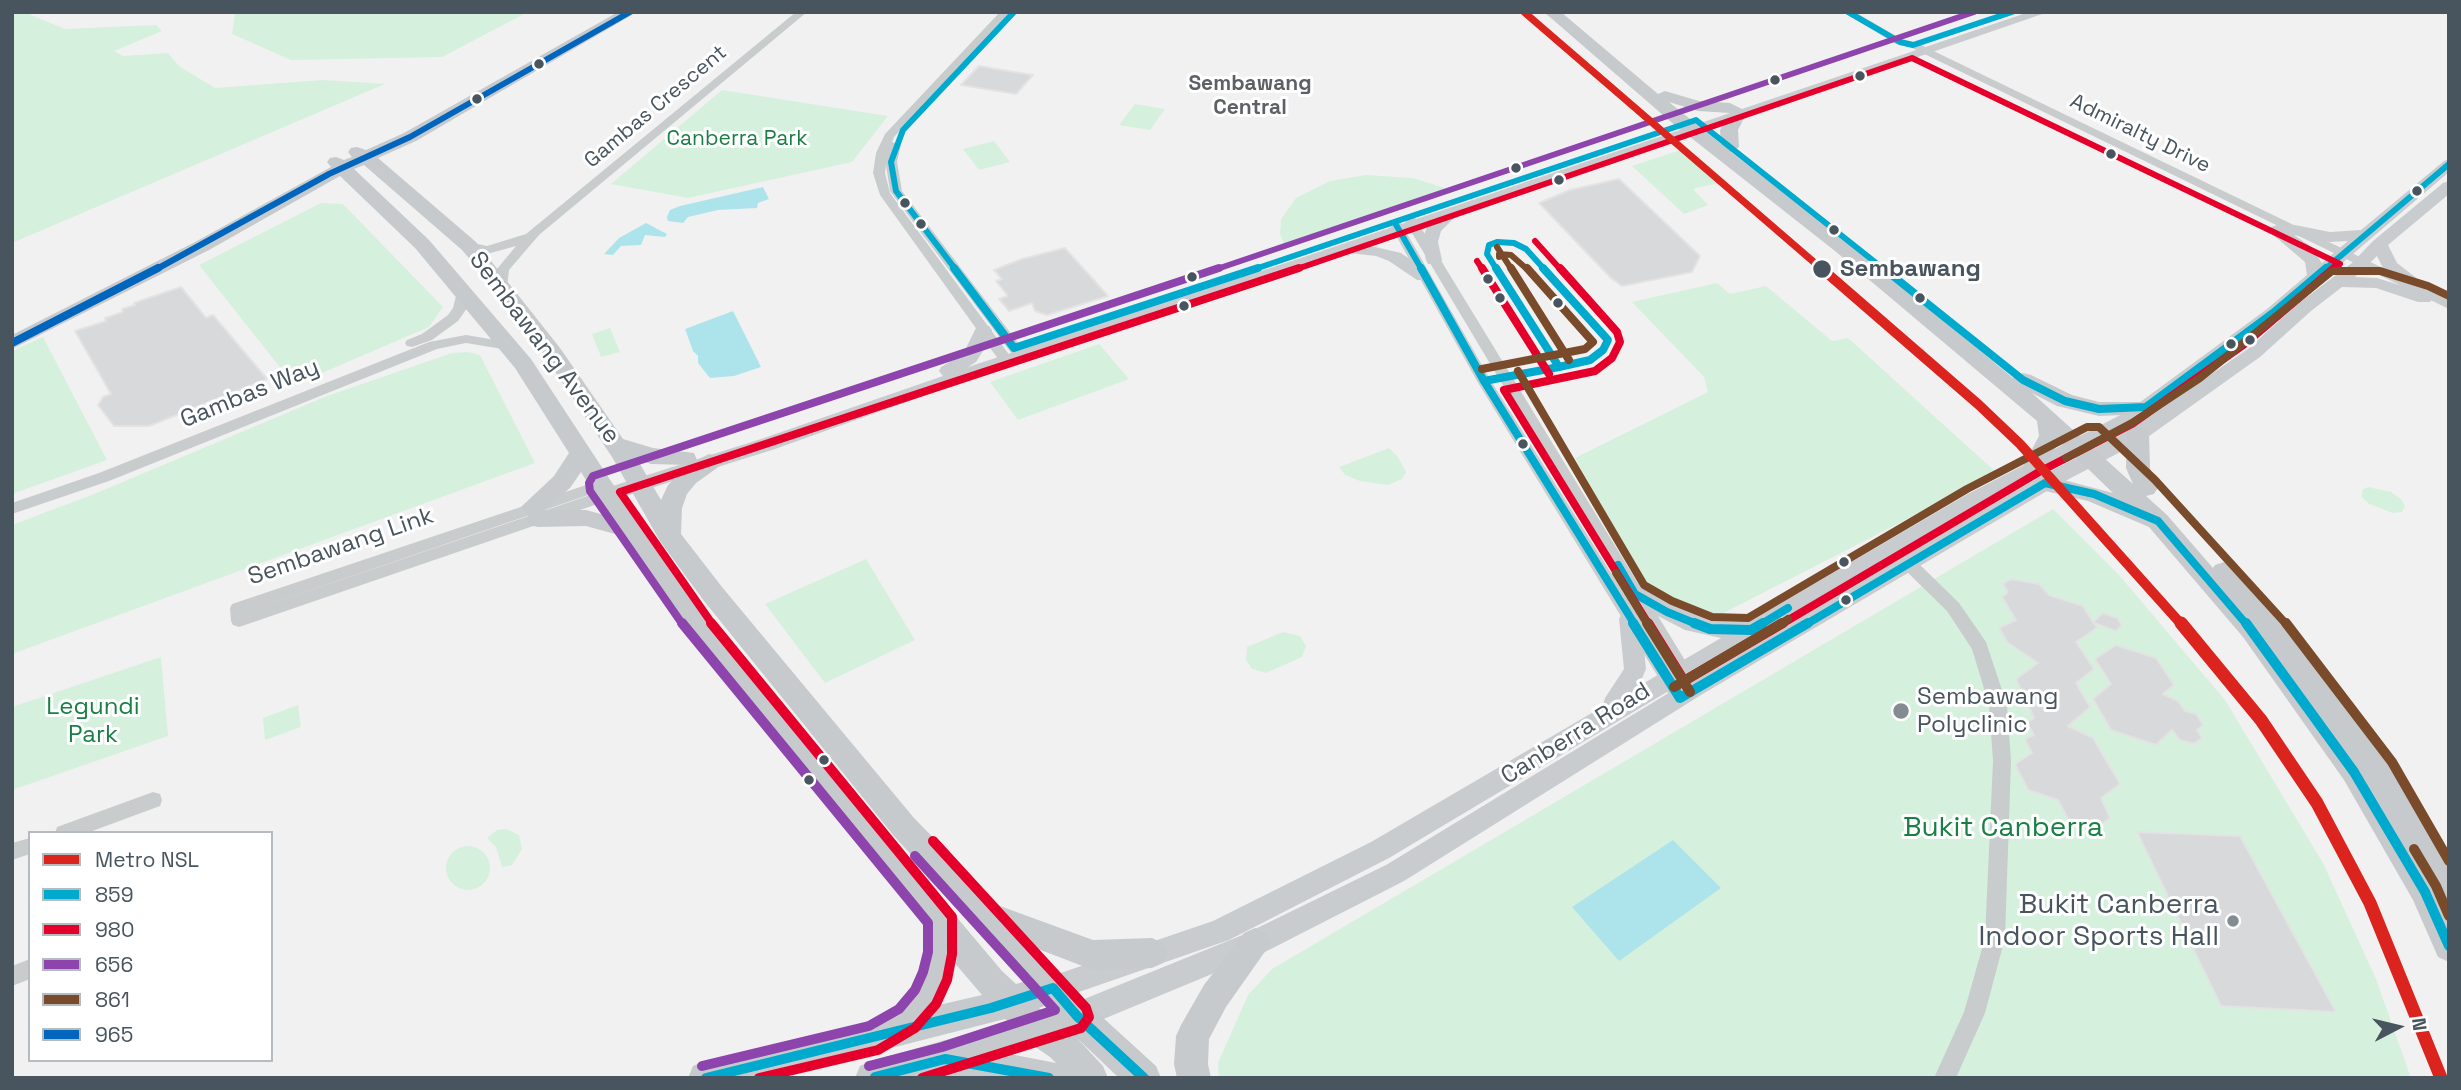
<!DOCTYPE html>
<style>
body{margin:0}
#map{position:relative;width:2461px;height:1090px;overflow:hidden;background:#f2f1f1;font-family:"Space Grotesk",sans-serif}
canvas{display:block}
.frame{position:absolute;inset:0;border:14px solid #49555e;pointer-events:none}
.legend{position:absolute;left:28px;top:831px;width:245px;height:231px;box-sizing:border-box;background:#fff;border:2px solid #b6bbbf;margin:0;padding:9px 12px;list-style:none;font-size:21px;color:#49555e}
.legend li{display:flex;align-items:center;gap:14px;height:35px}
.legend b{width:35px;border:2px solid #b6bbbf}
.north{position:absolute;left:2363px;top:992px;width:70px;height:70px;-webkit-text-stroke:5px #fff;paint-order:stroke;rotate:83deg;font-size:19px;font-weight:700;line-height:28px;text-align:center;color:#49555e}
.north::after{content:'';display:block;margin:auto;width:24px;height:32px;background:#49555e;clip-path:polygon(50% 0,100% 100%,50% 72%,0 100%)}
</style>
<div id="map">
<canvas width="2461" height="1090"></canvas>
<div class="frame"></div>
<ul class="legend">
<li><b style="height:9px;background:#dc241f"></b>Metro NSL</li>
<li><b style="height:9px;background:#00a9ce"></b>859</li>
<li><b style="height:9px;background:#e4002b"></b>980</li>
<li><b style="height:9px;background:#8e44ad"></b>656</li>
<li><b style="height:9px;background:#7a4b2a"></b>861</li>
<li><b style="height:9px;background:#0065bd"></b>965</li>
</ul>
<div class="north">N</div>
</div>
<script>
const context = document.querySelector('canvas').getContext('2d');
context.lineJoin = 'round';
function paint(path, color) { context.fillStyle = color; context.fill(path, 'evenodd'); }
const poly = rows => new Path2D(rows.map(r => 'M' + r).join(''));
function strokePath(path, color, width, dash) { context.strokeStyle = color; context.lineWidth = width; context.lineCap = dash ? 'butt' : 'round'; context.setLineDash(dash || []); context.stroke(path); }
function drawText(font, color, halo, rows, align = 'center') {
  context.font = font + ' "Space Grotesk",sans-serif'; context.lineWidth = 6; context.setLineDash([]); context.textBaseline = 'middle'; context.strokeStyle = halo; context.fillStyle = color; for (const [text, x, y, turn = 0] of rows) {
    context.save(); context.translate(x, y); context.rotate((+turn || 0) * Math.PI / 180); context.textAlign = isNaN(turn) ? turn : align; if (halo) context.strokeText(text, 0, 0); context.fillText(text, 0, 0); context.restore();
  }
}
const green = poly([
 [12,12,24,12,65,29,156,25,162,31,114,51,123,56,168,53,179,66,215,88,323,80,385,84,12,243],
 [235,12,528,12,442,57,291,60,232,34],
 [722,90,888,116,852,162,688,198,611,184],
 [1135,104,1165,109,1150,130,1119,125],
 [994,141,1010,162,979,170,963,149],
 [1687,148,1727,181,1693,189,1708,205,1684,214,1632,166],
 [1366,175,1413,178,1451,190,1284,244,1280,234,1281,219,1296,198,1330,181],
 [321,203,343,204,443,307,429,327,294,385,199,265],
 [1717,283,1730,294,1766,286,1832,341,1848,338,1997,473,1712,619,1651,595,1575,458,1708,392,1704,377,1632,302],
 [610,328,620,352,601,357,592,334],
 [43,337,107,460,12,494,12,351],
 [1099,344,1129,379,1018,420,990,382],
 [468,352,480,355,535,463,12,654,12,525,94,494,327,396,452,353],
 [1389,448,1398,457,1406,472,1402,479,1388,485,1360,481,1345,475,1339,467],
 [2368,487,2391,492,2401,499,2405,506,2402,512,2393,513,2369,504,2362,497,2362,490],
 [2053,509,2119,575,2225,700,2323,863,2376,979,2411,1078,1219,1078,1218,1063,1248,995,1272,969],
 [866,559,915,640,825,683,765,604],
 [1283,632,1300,636,1306,646,1302,657,1266,673,1252,669,1246,660,1247,647],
 [161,657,168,736,12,790,12,707],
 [298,705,301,727,265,740,263,718],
 [506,829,519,835,522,849,512,865,502,867,496,847,487,838,497,830],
 '446 868a22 22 0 1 1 44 0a22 22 0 1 1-44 0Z'
]);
const water = poly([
 [763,187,769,199,758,203,757,208,718,210,688,217,683,223,668,221,667,217,670,210,680,206],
 [646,223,667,234,665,237,645,235,641,245,621,246,613,255,604,254,619,238],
 [733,311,761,367,734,376,710,378,698,363,698,356,693,351,685,329],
 [1673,840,1721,888,1619,961,1572,907]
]);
const building = poly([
 [979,66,1014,72,1033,75,1016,94,961,85,979,66],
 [1619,179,1700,256,1692,272,1622,286,1611,278,1539,203,1570,190,1619,179],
 [1065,248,1108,296,1047,315,1035,311,1032,303,1009,311,999,299,1008,296,996,281,1002,279,994,270,1022,259,1065,248],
 [181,287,206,318,213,315,267,379,149,426,114,426,98,405,103,397,111,394,75,331,106,321,105,318,123,312,122,309,135,305,134,303,181,287],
 [2011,579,2039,584,2049,595,2083,606,2093,622,2103,613,2117,618,2122,625,2116,631,2094,623,2097,628,2076,642,2094,669,2076,683,2090,707,2068,726,2093,738,2120,784,2101,798,2110,818,2094,830,2068,819,2058,800,2028,790,2015,764,2032,753,2025,739,2034,735,2027,723,2034,718,2016,679,2038,663,2007,642,1999,628,2016,620,2002,597,2008,592,2003,584,2011,579],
 [2116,645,2156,658,2174,685,2163,694,2178,701,2185,711,2196,714,2203,725,2197,730,2202,738,2194,744,2180,740,2172,730,2156,745,2111,730,2093,699,2111,684,2095,659,2116,645],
 [2137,832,2240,836,2336,1012,2221,1006,2137,832]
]);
const minor = poly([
 [796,12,807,12,539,235,509,270,507,288,497,288,496,285,497,269,516,246,487,254,465,249,463,246,469,242,487,246,526,234,796,12],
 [1000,12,1011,12,894,137,892,142,901,145,897,162,902,191,1025,352,1027,355,1025,358,1015,358,890,191,886,165,885,173,890,193,1013,360,1006,364,1001,363,880,195,873,173,876,153,885,134,1000,12],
 [1843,12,1855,12,1903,40,1917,43,2449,300,2449,309,1910,47,1896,44,1843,12],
 [1409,214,1415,218,1694,675,1697,680,1694,685,1688,687,1682,685,1403,218,1409,214],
 [1395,219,1401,223,1491,381,1686,693,1689,698,1686,703,1680,705,1674,703,1477,381,1389,223,1395,219],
 [463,288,469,292,467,308,458,321,432,340,412,347,407,346,405,343,407,340,422,334,448,315,453,308,457,292,463,288],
 [466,335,508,342,515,346,508,350,466,343,437,349,109,481,12,514,12,503,99,473,429,342,466,335],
 [601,480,606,481,609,485,606,489,247,612,602,491,612,491,615,495,612,499,245,625,239,627,233,625,231,621,230,608,232,604,601,480],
 [1908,557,1914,559,1959,603,1986,642,2007,705,2011,761,2005,938,1985,1013,1956,1078,1934,1078,1964,1012,1985,938,1993,761,1989,705,1972,649,1947,611,1902,567,1900,563,1908,557],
 [153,792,160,794,162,800,160,806,87,833,55,833,57,827,153,792],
 [30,838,30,854,12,860,12,843,30,838],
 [30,959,30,979,12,986,12,966,30,959]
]);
const secondary = poly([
 [2029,12,2048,12,1455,217,1441,231,1438,242,1442,260,1440,264,1428,264,1426,260,1422,242,1427,226,1371,246,1401,253,1429,272,1431,276,1429,280,1417,280,1389,261,1376,256,1349,253,1046,352,775,449,607,502,600,500,597,495,600,490,761,439,943,376,939,371,941,367,963,354,977,326,989,326,992,330,990,340,976,362,968,367,1301,258,2029,12],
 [2449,159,2449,172,2279,317,2142,419,1980,505,1389,858,1229,940,1053,1001,1043,997,1039,988,1043,979,1213,921,1371,842,1602,707,1605,698,1624,669,1619,619,1622,613,1630,611,1638,613,1641,619,1646,669,1639,686,1721,638,1685,630,1627,600,1624,594,1627,588,1635,586,1643,588,1710,621,1749,622,1966,495,2128,411,2267,309,2307,275,2305,262,2271,233,2269,230,2271,227,2277,225,2287,230,2295,225,2330,232,2361,230,2444,161,2449,159],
 [2294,235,2330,242,2348,241,2322,263,2310,246,2294,235],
 [2449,181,2449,194,2388,245,2397,263,2428,287,2433,298,2430,302,2418,302,2376,288,2342,287,2311,311,2260,357,2145,439,2052,488,1701,695,1404,881,1265,952,1077,1030,1067,1026,1063,1016,1067,1006,1245,934,1386,865,1685,683,2038,478,2131,429,2248,349,2299,303,2352,263,2373,241,2443,183,2449,181],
 [2377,256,2384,270,2406,287,2377,278,2355,277,2377,256]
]);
const primary = poly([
 [618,12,637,12,416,141,378,158,476,242,560,348,623,439,653,448,694,453,697,460,709,454,717,456,721,462,717,468,696,483,687,494,682,508,681,534,722,587,914,818,1000,906,1093,940,1152,938,1163,943,1168,953,1163,963,1152,968,1093,970,1038,949,1089,1005,1156,1066,1161,1078,1119,1078,1077,1038,1103,1066,1108,1078,1068,1078,1066,1075,1067,1078,959,1078,946,1075,936,1078,855,1078,860,1066,872,1061,1009,1022,1005,1019,774,1078,688,1078,693,1066,705,1061,876,1020,895,1008,913,988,924,953,924,925,731,689,673,612,622,536,586,526,538,527,529,525,526,519,529,514,521,507,554,476,569,453,515,368,415,248,340,176,209,250,12,349,12,335,195,242,331,167,327,162,330,158,336,157,344,160,352,157,348,152,351,148,357,147,366,150,404,133,618,12],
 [364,165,462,250,495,289,546,358,612,457,660,541,704,601,894,836,1026,981,1016,984,1002,971,751,673,691,598,639,524,531,359,429,240,354,169,364,165],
 [637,459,651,464,689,465,668,485,661,500,637,459],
 [581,472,608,516,586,510,544,510,570,488,581,472],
 [953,961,982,995,939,1005,942,997,953,961],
 [1047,1005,1050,1009,1043,1011,1039,1008,1047,1005],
 [1034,1046,1050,1057,1056,1063,1010,1054,1034,1046],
 [1544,12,1561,12,1658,94,1665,91,1699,101,1730,103,1744,110,1746,114,1738,130,1739,147,1731,152,1849,243,2013,378,2023,373,2031,375,2072,395,2099,402,2154,402,2157,407,2154,412,2146,414,2099,416,2057,406,2032,393,2133,484,2126,468,2127,434,2130,429,2138,427,2146,429,2149,434,2150,468,2158,488,2154,494,2146,496,2167,515,2213,568,2215,565,2224,562,2233,565,2297,636,2341,689,2392,761,2449,858,2449,900,2443,897,2449,911,2449,962,2438,957,2413,900,2344,780,2243,637,2149,527,2088,501,2037,489,2033,483,2037,477,2045,475,2113,493,2059,441,2042,474,2034,476,2026,474,2022,468,2039,436,2037,421,1835,251,1671,122,1544,12],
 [1669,102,1698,111,1730,113,1720,130,1721,144,1669,102],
 [1255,928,1266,933,1271,943,1226,1007,1209,1039,1208,1064,1211,1078,1177,1078,1174,1064,1176,1036,1181,1025,1204,985,1244,933,1255,928]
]);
const bus1Far2 = poly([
 [1848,12,1900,42,1913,45,2012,12],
 [1395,223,1422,270],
 [956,270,896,191,891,162,903,130,1014,12],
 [1252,270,1696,120,1885,270],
 [1497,270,1487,254,1489,245,1497,242,1514,243,1526,249,1545,270],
 [2324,270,2449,164]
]);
const bus1Far1 = poly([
 [954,268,1014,348,1258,268],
 [1421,268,1484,381,1635,625],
 [1496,268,1559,367,1590,360,1603,350,1608,340,1543,268],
 [1883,268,2023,380,2065,401,2099,409,2146,407,2273,313,2326,268],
 [1484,381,1559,367],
 [1618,565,1635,594,1667,612,1699,625],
 [1760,625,1788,608],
 [1805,625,2045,483,2094,494,2158,521,2247,625]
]);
const bus1 = poly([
 [1633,623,1680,698,1808,623],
 [1694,623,1710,629,1751,630,1763,623],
 [2246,623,2354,772,2425,892,2449,946],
 [875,1077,945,1059,1049,1078],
 [706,1078,991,1008,1053,988,1077,1016,1144,1078]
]);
const bus2Far2 = poly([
 [1535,241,1561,270],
 [1477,261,1483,270],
 [1294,270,1912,58,2340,264,2332,270]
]);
const bus2Far1 = poly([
 [1482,268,1549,374],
 [1560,268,1617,332,1620,342,1612,358,1595,371,1504,390,1649,625],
 [713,625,620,492,1299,268],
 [1780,625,2039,472,2132,424,2246,343,2334,268]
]);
const bus2 = poly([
 [711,623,952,917,952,954,947,980,936,1004,915,1028,878,1050,759,1078],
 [1648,623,1684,681,1783,623],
 [922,1078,1081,1028,1089,1017,1086,1008,933,841]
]);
const bus3Far2 = poly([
 [1214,270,1974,12]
]);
const bus3Far1 = poly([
 [683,625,590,491,589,483,593,476,1219,268]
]);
const bus3 = poly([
 [682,623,928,923,928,952,923,972,915,990,899,1009,869,1026,702,1066],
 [869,1066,942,1047,1055,1010,915,856]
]);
const bus4Far2 = poly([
 [1497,247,1512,270],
 [1499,257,1499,254,1511,255,1528,270]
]);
const bus4Far1 = poly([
 [1511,268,1569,360],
 [1482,369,1585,349,1593,342,1527,268],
 [1518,371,1644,585,1672,601,1712,617,1748,618,1967,489,2087,427,2099,427,2155,480,2287,625],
 [2066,458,2132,423,2200,378,2332,271,2380,271,2428,286,2449,296],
 [1616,573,1648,625],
 [1779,625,1788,619]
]);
const bus4 = poly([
 [1647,623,1690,692],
 [2286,623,2392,762,2449,861],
 [1674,687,1782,623],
 [2414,849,2436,886,2449,916]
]);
const bus5Far1 = poly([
 [155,270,329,174,410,137,630,12]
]);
const bus5 = poly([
 [12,343,158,268]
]);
const metro1Far2 = poly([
 [1524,12,1823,270]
]);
const metro1Far1 = poly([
 [1821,268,1979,405,2020,444,2182,625]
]);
const metro1 = poly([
 [2181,623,2261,720,2317,803,2370,903,2441,1078]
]);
const markers = [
 [539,64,6,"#49555e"],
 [1860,76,6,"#49555e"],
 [1775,80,6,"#49555e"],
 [477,99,6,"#49555e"],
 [2111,154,6,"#49555e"],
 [1516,168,6,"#49555e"],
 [1559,180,6,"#49555e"],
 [2417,191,6,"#49555e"],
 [905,203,6,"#49555e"],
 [921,224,6,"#49555e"],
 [1834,230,6,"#49555e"],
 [1822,269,10,"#49555e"],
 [1192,277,6,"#49555e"],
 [1488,279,6,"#49555e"],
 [1500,298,6,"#49555e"],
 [1920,298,6,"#49555e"],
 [1558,303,6,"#49555e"],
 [1184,306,6,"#49555e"],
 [2250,340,6,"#49555e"],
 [2231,344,6,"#49555e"],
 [1523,444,6,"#49555e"],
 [1844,562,6,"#49555e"],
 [1846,600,6,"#49555e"],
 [1901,711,9,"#848c91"],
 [824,760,6,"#49555e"],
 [809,780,6,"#49555e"],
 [2233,921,7,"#848c91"]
];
const farNeighbourhoodnames = [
 ["Sembawang",1250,84],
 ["Central",1250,108]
];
const farStreetnames = [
 ["Gambas Crescent",656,107,-40],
 ["Admiralty Drive",2140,134,26]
];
const farParknames = [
 ["Canberra Park",737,139]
];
const stopNames = [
 ["Sembawang",1840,269]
];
const streetNames = [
 ["Sembawang Avenue",544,348,53],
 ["Gambas Way",250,394,-22],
 ["Sembawang Link",341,547,-19],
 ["Canberra Road",1576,734,-32]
];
const poiNames = [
 ["Sembawang",1917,697],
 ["Polyclinic",1917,725]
];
const parkNames = [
 ["Legundi",93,707],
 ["Park",93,735]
];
const nearParknames = [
 ["Bukit Canberra",2003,828]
];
const nearPoinames = [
 ["Bukit Canberra",2219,905],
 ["Indoor Sports Hall",2219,937]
];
paint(green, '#d6f0de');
paint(water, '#ade4ec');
paint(building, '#d8d9da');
strokePath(building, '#e3e3e4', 2);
paint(minor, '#c9cccd');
paint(secondary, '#c9cccf');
paint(primary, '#c7cacc');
strokePath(bus1Far2, '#00a9ce', 6);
strokePath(bus1Far1, '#00a9ce', 8);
strokePath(bus1, '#00a9ce', 10);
strokePath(bus2Far2, '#e4002b', 6);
strokePath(bus2Far1, '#e4002b', 8);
strokePath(bus2, '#e4002b', 10);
strokePath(bus3Far2, '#8e44ad', 6);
strokePath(bus3Far1, '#8e44ad', 8);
strokePath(bus3, '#8e44ad', 10);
strokePath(bus4Far2, '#7a4b2a', 6);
strokePath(bus4Far1, '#7a4b2a', 8);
strokePath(bus4, '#7a4b2a', 10);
strokePath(bus5Far1, '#0065bd', 6);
strokePath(bus5, '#0065bd', 8);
strokePath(metro1Far2, '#dc241f', 7);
strokePath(metro1Far1, '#dc241f', 10);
strokePath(metro1, '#dc241f', 13);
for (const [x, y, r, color] of markers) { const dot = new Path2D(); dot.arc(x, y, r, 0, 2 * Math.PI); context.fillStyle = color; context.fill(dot); strokePath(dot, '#fff', 2.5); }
drawText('bold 21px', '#5d6165', '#fff', farNeighbourhoodnames);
drawText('21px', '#49555e', '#fff', farStreetnames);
drawText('21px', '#197f44', '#fff', farParknames);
drawText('bold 24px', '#49555e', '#fff', stopNames, 'left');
drawText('24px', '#49555e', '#fff', streetNames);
drawText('24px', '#49555e', '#fff', poiNames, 'left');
drawText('24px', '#197f44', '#fff', parkNames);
drawText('28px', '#197f44', '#fff', nearParknames);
drawText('28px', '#49555e', '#fff', nearPoinames, 'right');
</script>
